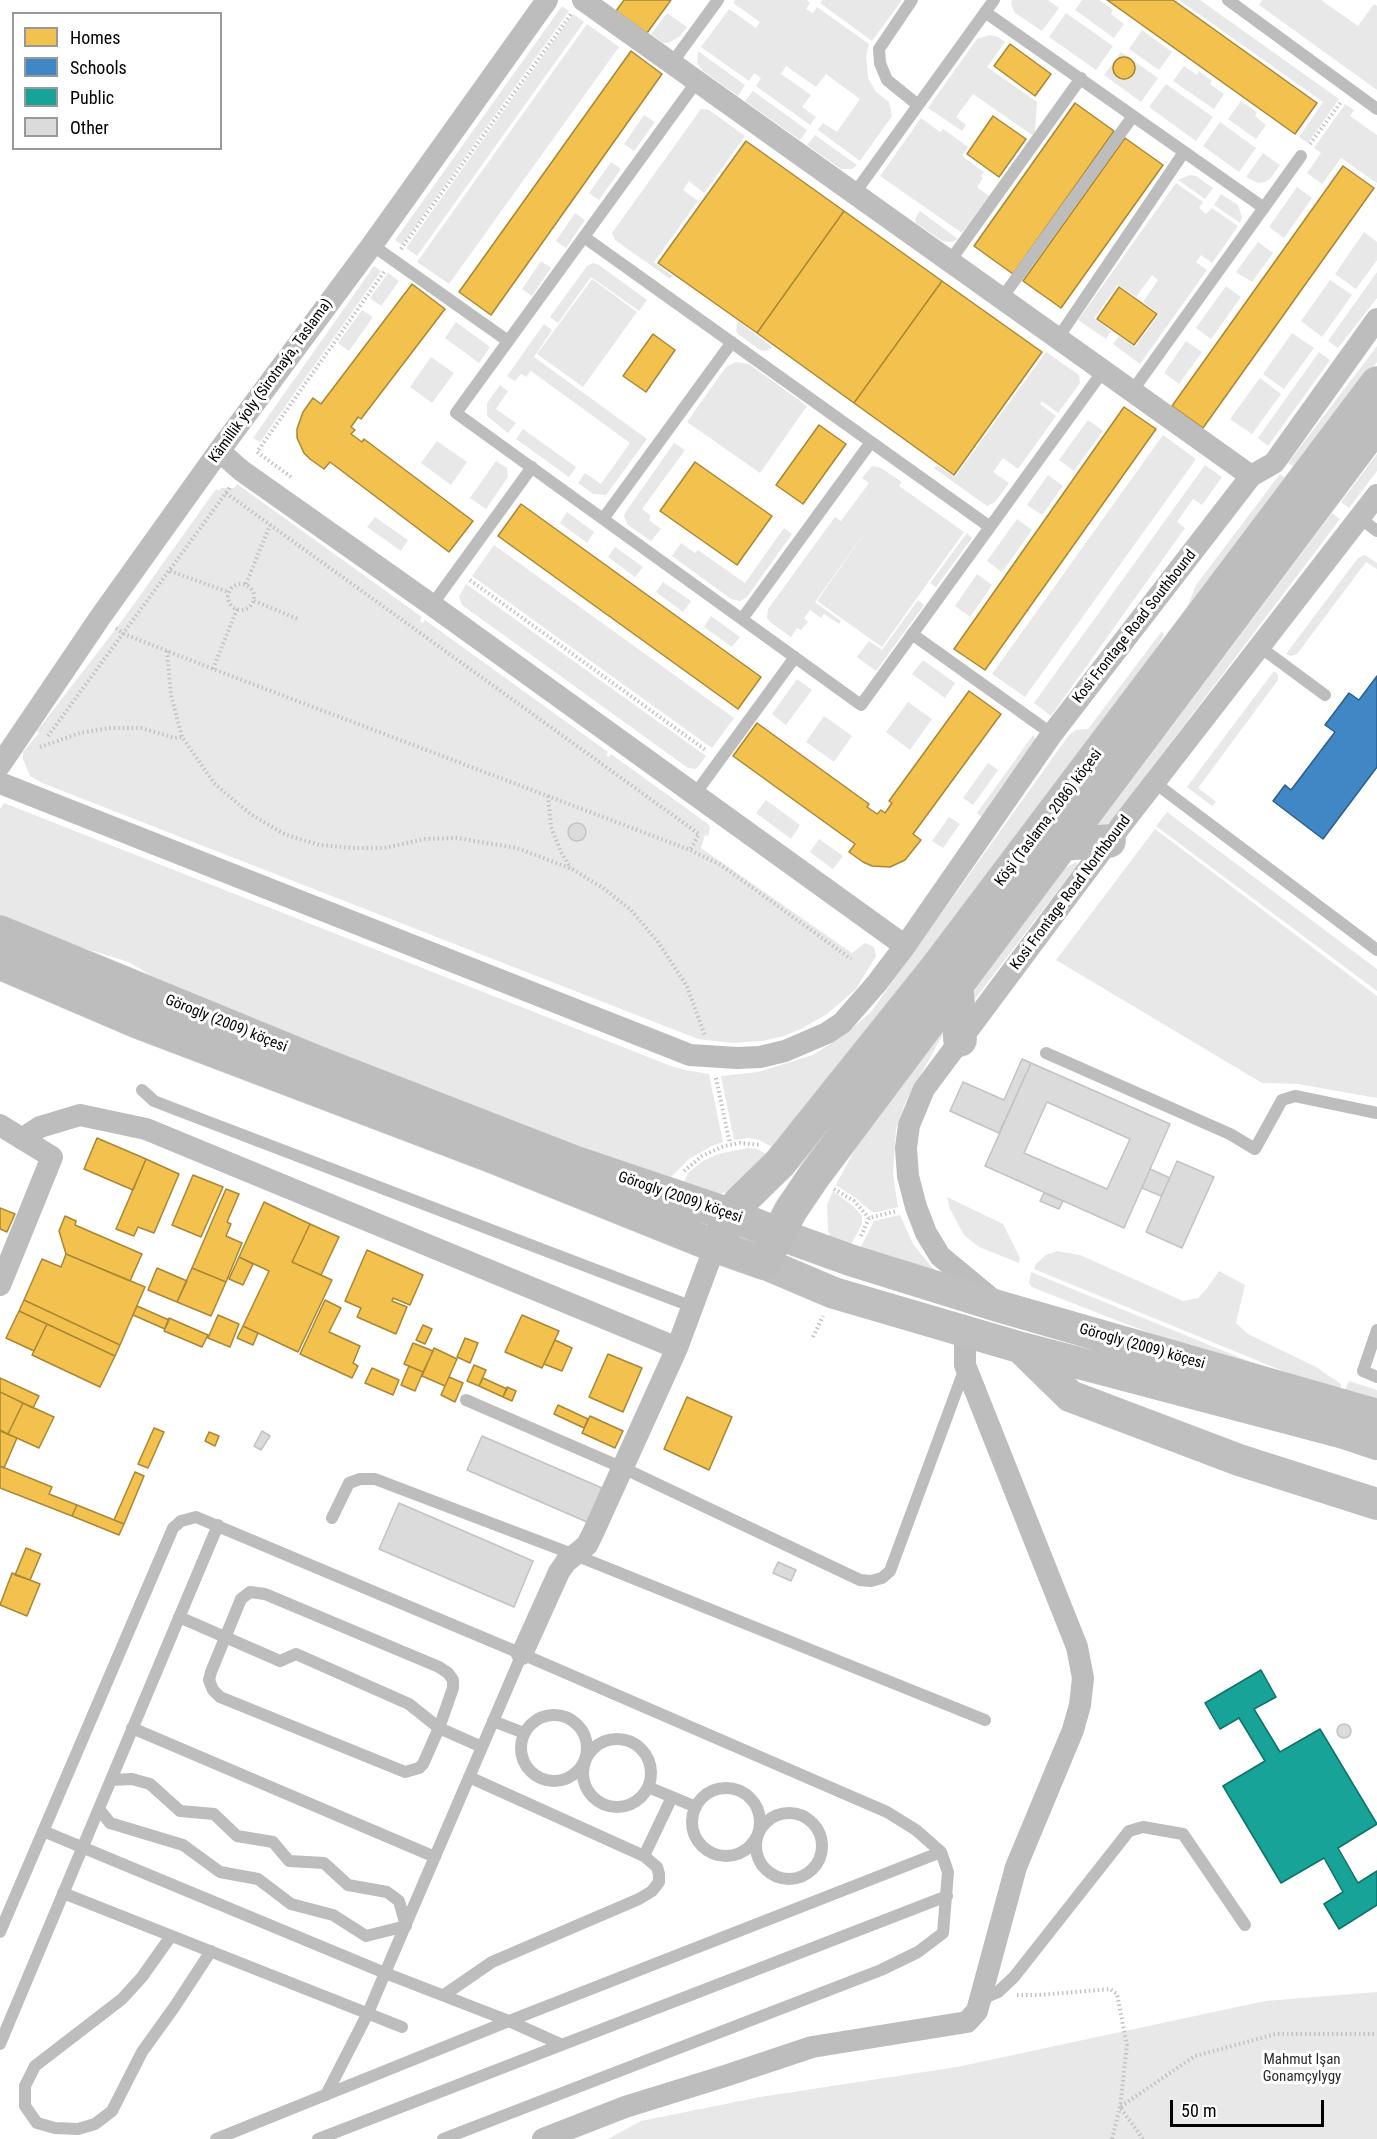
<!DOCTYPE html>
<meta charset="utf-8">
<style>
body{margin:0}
#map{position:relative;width:1377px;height:2139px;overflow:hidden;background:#fff;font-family:"Roboto Condensed",sans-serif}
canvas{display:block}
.legend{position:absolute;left:12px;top:12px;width:210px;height:138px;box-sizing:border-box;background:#fff;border:2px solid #999;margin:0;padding:8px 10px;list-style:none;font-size:18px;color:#000}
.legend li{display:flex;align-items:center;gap:12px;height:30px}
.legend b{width:30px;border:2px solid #999}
.scale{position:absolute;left:1170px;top:2100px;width:154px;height:27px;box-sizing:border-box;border:3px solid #000;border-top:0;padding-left:8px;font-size:18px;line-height:21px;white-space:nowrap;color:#000;-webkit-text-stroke:4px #fff;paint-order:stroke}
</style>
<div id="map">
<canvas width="1377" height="2139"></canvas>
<ul class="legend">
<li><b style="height:16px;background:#f2c14e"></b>Homes</li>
<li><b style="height:16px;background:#3f88c5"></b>Schools</li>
<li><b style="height:16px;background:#17a398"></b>Public</li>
<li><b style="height:16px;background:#dbdbdb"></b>Other</li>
</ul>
<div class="scale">50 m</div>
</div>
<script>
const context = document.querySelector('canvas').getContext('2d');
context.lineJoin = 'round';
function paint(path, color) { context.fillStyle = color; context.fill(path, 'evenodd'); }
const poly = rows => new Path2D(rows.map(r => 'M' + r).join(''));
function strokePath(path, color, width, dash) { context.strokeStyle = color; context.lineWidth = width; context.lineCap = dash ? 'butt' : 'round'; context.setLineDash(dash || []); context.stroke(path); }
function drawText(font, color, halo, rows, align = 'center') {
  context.font = font + ' "Roboto Condensed",sans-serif'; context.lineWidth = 6; context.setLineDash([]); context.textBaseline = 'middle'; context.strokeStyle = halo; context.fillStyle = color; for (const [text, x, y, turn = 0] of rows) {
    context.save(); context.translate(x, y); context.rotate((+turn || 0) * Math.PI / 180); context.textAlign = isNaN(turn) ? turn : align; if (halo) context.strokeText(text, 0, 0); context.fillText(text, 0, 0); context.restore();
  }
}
const green = poly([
 [735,0,807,0,810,3,806,9,813,13,817,7,869,44,866,56,868,78,876,92,889,102,892,116,860,161,818,130,823,123,837,132,860,99,826,74,816,87,786,66,781,74,811,95,802,107,816,117,810,125,756,86,761,78,754,73,749,81,701,47,729,9,756,28,760,22,733,3],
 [823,0,902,0,872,41,820,3],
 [1012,0,1048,0,1059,8,1042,31,1015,13,1011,4],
 [1082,0,1099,0,1113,10,1111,14,1124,24,1114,38,1075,10],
 [1179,0,1200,0,1339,99,1308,143,1299,137,1323,102],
 [1262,0,1321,0,1358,26,1374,4,1377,6,1377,90,1259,5],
 [562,6,569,11,402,245,395,240],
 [667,13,687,27,679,37,668,43,663,43,651,34],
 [1066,13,1113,46,1096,70,1049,37],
 [573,14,584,22,417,256,406,248],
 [587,24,619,47,449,284,417,262],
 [1142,30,1172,52,1159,70,1129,49],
 [990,35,998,37,1005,42,987,67,1037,102,1035,132,1032,135,973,94,956,117,966,125,962,131,928,108,977,39],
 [698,51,745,85,738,96,703,71,697,63],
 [1121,52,1158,78,1141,102,1104,75],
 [1184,66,1197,75,1199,71,1212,81,1210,84,1224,94,1214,109,1173,81],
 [1166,84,1213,117,1196,141,1149,107],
 [753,91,807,130,800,140,745,101],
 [1241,101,1257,112,1255,116,1266,125,1256,139,1228,119],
 [1345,104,1354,110,1350,116,1377,135,1377,183,1341,158,1322,184,1307,173,1321,153,1314,148],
 [701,109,709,110,745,136,704,193,689,181,683,190,698,201,654,262,673,276,670,279,615,240,612,233],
 [644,115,655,122,634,151,624,144],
 [921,118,940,132,943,129,968,147,962,156,984,172,981,176,983,178,977,187,989,196,962,233,880,176],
 [1220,122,1256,148,1239,172,1203,146],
 [815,135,857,165,852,169,841,169,807,145],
 [1263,153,1280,165,1270,179,1265,182,1258,183,1246,177],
 [611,162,621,169,599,200,589,193],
 [1190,175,1196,176,1213,188,1205,199,1178,180],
 [1176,183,1203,202,1199,208,1206,214,1212,208,1238,226,1212,263,1201,255,1196,262,1207,270,1140,364,1113,344,1119,336,1135,347,1159,314,1143,302,1158,280,1152,275,1136,297,1118,285,1094,318,1111,331,1106,339,1078,320],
 [1297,187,1312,198,1284,238,1269,227],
 [1221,194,1238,205,1242,217,1240,223,1214,205],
 [920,211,958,239,951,242,942,241,916,223,915,219],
 [575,213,585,220,566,248,556,241],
 [1364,232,1377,242,1377,260,1356,289,1335,274],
 [1258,242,1273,253,1252,282,1236,272],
 [541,261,551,268,532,296,522,289],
 [593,263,599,265,647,300,639,311,591,277,558,323,550,317,587,266],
 [374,266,381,271,260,442,253,438],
 [1377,272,1377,298,1338,348,1328,341],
 [388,273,399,281,381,306,370,298],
 [592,279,637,312,583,387,537,354],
 [1330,280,1352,295,1322,337,1301,321],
 [1226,286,1241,297,1211,339,1196,328],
 [362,310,373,317,349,351,338,343],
 [738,321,772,347,766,351,760,350,738,334,736,331],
 [456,322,490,347,479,363,445,338],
 [544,324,552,330,534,357,647,439,606,495,593,494,578,483,585,473,601,484,630,443,531,371,526,377,521,374,515,381,507,376],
 [1292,333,1314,348,1284,389,1263,374],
 [1186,341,1202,352,1179,384,1164,373],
 [1377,346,1377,362,1296,468,1288,463],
 [1046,352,1079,375,1080,383,1058,413,1042,401,1040,404,1056,416,1018,469,1003,458,993,472,1009,483,995,502,987,506,934,468,937,465,955,477],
 [1319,352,1330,360,1268,446,1258,438],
 [431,357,454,373,432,403,410,387],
 [736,362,749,364,807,406,760,473,687,422,726,367],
 [1260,378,1281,394,1252,434,1230,419],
 [500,385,508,391,496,409,516,423,508,433,487,416,487,403],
 [1088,420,1103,431,1074,471,1059,460],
 [523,429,576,467,569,477,516,439],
 [1163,435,1196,459,1025,697,992,674],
 [437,441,467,462,451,485,421,463],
 [674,443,685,450,642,509,651,516,649,520,661,529,651,541,628,525,624,517,625,513],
 [1377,454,1377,471,1349,508,1341,502],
 [496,461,507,468,508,477,486,509,470,498],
 [1205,465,1222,477,1202,505,1193,499,1177,522,1185,528,1051,716,1034,703],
 [872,466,881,468,902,482,899,486,964,532,882,647,817,601,875,518,815,602,841,621,839,624,824,614,821,618,810,610,804,618,808,622,801,630,797,628,791,637,770,622,767,618,768,609,835,517,841,521,869,483,862,478],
 [1280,474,1288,480,1186,610,1196,585],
 [1048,475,1063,486,1042,515,1027,505],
 [237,484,422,617,420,621,423,623,425,620,608,752,606,755,608,757,611,754,708,824,710,827,709,833,708,836,705,835,701,848,852,953,865,943,874,947,876,956,856,989,827,1014,801,1029,784,1036,763,1041,732,1043,698,1039,42,783,30,776,23,759,23,752,39,733,37,731,121,622,216,489,219,491,221,488,234,488],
 [567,512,594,532,587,543,560,523],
 [1332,513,1340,519,1114,818,1102,828,1093,832],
 [375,517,408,540,401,551,367,527],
 [1017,519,1032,530,1002,572,987,561],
 [784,528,792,534,747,597,740,601,731,599,672,556,681,543,695,553,698,550,745,583],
 [967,533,972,538,936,587,930,583],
 [494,545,734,718,712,748,472,576],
 [615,547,643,567,635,577,608,557],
 [1365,555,1377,563,1377,569,1366,562,1297,654,1291,656,1286,654,1358,558],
 [977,574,992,585,970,617,955,606],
 [663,582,691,601,683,612,656,592],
 [466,584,706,756,698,767,695,769,688,768,462,605,459,597],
 [918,600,924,605,876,671,857,657,869,641,882,650],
 [711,616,740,637,732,647,704,627],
 [1162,631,1164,635,1150,659,778,1150,759,1140,749,1138,734,1140,721,1076,758,1072,813,1055,844,1035,870,1013,1069,735,1076,730,1088,729],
 [923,660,955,683,945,698,912,674],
 [1274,671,1278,675,1278,680,1198,788,1216,802,1212,806,1187,787],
 [797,679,812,690,786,725,772,714],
 [908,702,932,719,910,750,886,732],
 [824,716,852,736,834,762,806,742],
 [1033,735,1036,740,984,819,977,813],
 [988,763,998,770,973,805,963,798],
 [766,800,800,825,791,839,756,813],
 [4,803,671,1066,685,1070,709,1074,723,1142,712,1146,689,1159,672,1176,666,1187,199,1005,129,962,51,938,0,916,0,809],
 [1167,812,1377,969,1377,991,1156,826],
 [949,817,960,824,943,848,932,841],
 [1155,829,1377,996,1377,1098,1298,1084,1262,1083,1056,960],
 [819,839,843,856,833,869,810,852],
 [1076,862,1078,864,975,999,973,997,979,977,1062,870],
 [946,1029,905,1103,896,1129,893,1175,898,1207,878,1212,872,1212,857,1199,836,1185,856,1147,938,1031],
 [748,1148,757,1149,771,1157,736,1188,709,1198,678,1192,689,1172,703,1161,718,1154],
 [833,1191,853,1206,862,1216,862,1224,846,1254,832,1241,828,1231,827,1205],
 [947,1197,1003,1224,1020,1258,1019,1263,979,1247,964,1235,950,1209],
 [900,1215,913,1244,939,1276,854,1260,874,1221],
 [1057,1251,1080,1255,1183,1301,1198,1298,1208,1287,1219,1271,1245,1285,1236,1323,1248,1334,1316,1367,1341,1384,1339,1394,1034,1269,1036,1264,1046,1255],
 [1031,1272,1341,1399,1349,1381,1377,1390,1377,1412,1286,1386,1044,1292,1032,1287,1029,1283],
 [1377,1992,1377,2139,608,2139,641,2121,760,2097,957,2067,1265,2001]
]);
const homes = poly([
 [624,0,671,0,647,33,616,11,624,0],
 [1107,0,1173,0,1317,103,1295,134,1107,0],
 [1010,44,1051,74,1035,96,994,66,1010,44],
 [631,51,662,74,491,315,459,292,631,51],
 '1113 68a11 11 0 1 1 22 0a11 11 0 1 1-22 0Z',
 [1075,103,1114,131,1013,274,974,246,1075,103],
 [993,116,1026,139,999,177,967,154,993,116],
 [1125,138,1163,165,1061,308,1023,281,1125,138],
 [746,141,844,211,757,333,658,263,746,141],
 [1343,166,1374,188,1203,428,1172,406,1343,166],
 [844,211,942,281,854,403,757,333,844,211],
 [942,281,1042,352,954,475,854,403,942,281],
 [412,284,445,309,361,419,358,417,351,427,355,430,351,434,362,442,364,439,473,521,449,552,330,462,324,469,310,459,304,453,297,438,297,429,303,412,313,398,321,404,412,284],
 [1119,287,1157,314,1134,345,1097,319,1119,287],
 [653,334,675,350,646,392,623,376,653,334],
 [1124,407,1156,429,985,670,954,649,1124,407],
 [819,425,846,444,803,504,776,485,819,425],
 [695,462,772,516,737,565,660,511,695,462],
 [521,504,761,677,738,709,498,536,521,504],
 [969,691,1001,714,913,834,921,840,905,860,890,867,872,866,863,862,849,852,855,844,733,756,757,723,869,804,867,807,877,814,881,810,885,813,892,803,889,801,969,691],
 [97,1138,146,1159,133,1190,84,1169,97,1138],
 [146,1159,179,1174,154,1233,138,1227,134,1236,116,1229,146,1159],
 [193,1175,223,1187,201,1237,172,1225,193,1175],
 [226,1189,239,1194,227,1222,231,1224,226,1236,242,1243,226,1282,192,1268,226,1189],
 [264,1202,310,1224,292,1262,332,1280,298,1352,243,1326,269,1271,239,1257,264,1202],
 [0,1208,15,1214,7,1232,0,1229,0,1208],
 [65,1216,76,1221,75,1225,142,1254,130,1281,66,1254,59,1231,65,1216],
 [310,1224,339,1237,321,1275,292,1262,310,1224],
 [367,1250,423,1275,410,1305,393,1298,392,1301,407,1307,396,1334,357,1317,361,1308,345,1301,367,1250],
 [66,1254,145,1287,120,1345,24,1300,42,1259,61,1267,66,1254],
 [239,1257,253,1264,243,1285,229,1279,239,1257],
 [157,1268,187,1281,177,1302,148,1290,157,1268],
 [192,1268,226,1282,211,1316,177,1302,192,1268],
 [24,1300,120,1345,115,1356,19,1311,24,1300],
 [325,1300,341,1308,329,1332,360,1346,353,1363,358,1366,352,1378,300,1354,325,1300],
 [137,1306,169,1320,165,1329,133,1315,137,1306],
 [19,1311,47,1324,34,1351,6,1338,19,1311],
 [218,1315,239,1324,230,1347,208,1338,218,1315],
 [522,1315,559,1331,542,1368,505,1352,522,1315],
 [169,1318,208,1335,202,1347,164,1331,169,1318],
 [47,1324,115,1356,100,1387,32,1355,47,1324],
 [423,1325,432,1329,425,1344,416,1340,423,1325],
 [243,1326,258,1333,253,1345,237,1338,243,1326],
 [465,1338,478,1343,470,1363,457,1357,465,1338],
 [555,1340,572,1348,562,1371,544,1364,555,1340],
 [413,1343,433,1351,423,1372,404,1364,413,1343],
 [434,1348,457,1359,445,1386,422,1376,434,1348],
 [608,1354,642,1368,623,1412,589,1397,608,1354],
 [474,1365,486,1370,479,1386,467,1381,474,1365],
 [409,1366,423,1372,415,1391,401,1385,409,1366],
 [372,1368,399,1380,393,1395,365,1383,372,1368],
 [449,1377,463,1383,455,1402,441,1395,449,1377],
 [0,1378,39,1396,33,1408,0,1392,0,1378],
 [483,1378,507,1389,503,1397,479,1386,483,1378],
 [507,1387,516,1391,512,1401,503,1397,507,1387],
 [0,1392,23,1403,8,1434,0,1430,0,1392],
 [687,1397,732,1417,709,1470,664,1449,687,1397],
 [23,1403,54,1417,39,1448,8,1434,23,1403],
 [558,1405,588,1419,584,1428,554,1414,558,1405],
 [590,1416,623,1431,615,1448,582,1433,590,1416],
 [154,1428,164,1432,148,1468,138,1464,154,1428],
 [0,1431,17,1438,4,1468,0,1466,0,1431],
 [209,1432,219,1436,215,1446,205,1441,209,1432],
 [0,1466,52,1487,49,1494,77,1505,72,1516,0,1488,0,1466],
 [135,1472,144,1476,124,1524,114,1520,135,1472],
 [77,1505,124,1524,119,1535,72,1516,77,1505],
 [26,1548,41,1554,30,1580,15,1575,26,1548],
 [12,1573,40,1584,27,1616,0,1605,12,1573]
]);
const schools = poly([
 [1377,676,1377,767,1323,839,1273,801,1285,785,1291,790,1335,732,1325,725,1349,693,1359,700,1377,676]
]);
const public = poly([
 [1261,1670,1276,1697,1254,1709,1280,1752,1320,1729,1377,1824,1338,1848,1358,1883,1377,1871,1377,1905,1339,1929,1324,1904,1343,1892,1324,1858,1281,1883,1223,1786,1265,1761,1239,1718,1220,1729,1205,1703,1261,1670]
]);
const building = poly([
 '568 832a9 9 0 1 1 18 0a9 9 0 1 1-18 0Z',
 [1022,1059,1031,1063,999,1133,950,1111,963,1082,1004,1100,1022,1059],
 [1031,1063,1170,1124,1124,1228,985,1166,1031,1063],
 [1047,1102,1130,1139,1107,1189,1024,1153,1047,1102],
 [1177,1161,1214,1177,1182,1248,1146,1232,1177,1161],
 [1150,1169,1170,1178,1161,1196,1142,1188,1150,1169],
 [1044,1193,1063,1201,1059,1209,1040,1201,1044,1193],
 [262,1431,270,1436,261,1450,254,1446,262,1431],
 [482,1436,602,1488,587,1522,467,1470,482,1436],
 [399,1503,533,1561,514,1607,379,1549,399,1503],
 [778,1562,796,1570,791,1581,773,1573,778,1562],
 '1337 1731a7 7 0 1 1 14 0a7 7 0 1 1-14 0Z'
]);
const path = poly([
 [1310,144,1341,102],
 [401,249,571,14],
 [291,477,257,452,384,272],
 [226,493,699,834,690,850],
 [170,571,228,592],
 [470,580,707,751],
 '228 597a13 13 0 1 1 26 0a13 13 0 1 1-26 0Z',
 [246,584,270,525],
 [254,601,298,619],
 [116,628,124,634,213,669,690,850,721,865,851,959],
 [167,651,171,695,182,737,214,783,224,792,252,815,286,835,320,845,353,848,384,848,425,839,457,838,517,848,572,869,603,888,631,910,658,942,687,986,705,1036],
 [213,669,237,609],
 [48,736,231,486],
 [40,747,80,733,109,728,141,728,175,738,182,737],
 [548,796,551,827,561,852,571,868],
 [716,1078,730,1144],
 [684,1171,702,1156,724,1146,740,1143,761,1145],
 [834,1189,854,1201,869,1218],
 [861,1236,869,1218,897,1211],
 [813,1337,823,1316],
 [1017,1995,1039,1995,1110,1989,1117,1994,1127,2045,1120,2107,1112,2139],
 [1143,2139,1120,2107,1195,2056,1276,2034,1377,2034]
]);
const service = poly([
 [912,0,879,49,880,63,887,80,918,105],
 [1228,0,1377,109],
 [985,12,1264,208],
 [672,63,718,0],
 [697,81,456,413,861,705,1103,371],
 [854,194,994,0],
 [584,237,990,527],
 [372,245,508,341],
 [950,261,1081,78],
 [1002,298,1133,116],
 [1058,338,1184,152],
 [1133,390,1301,156],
 [1360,518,1377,531],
 [603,519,732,342],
 [432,605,532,467],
 [742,619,871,442],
 [912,634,1052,734],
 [1260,647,1325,695],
 [1155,783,1377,950],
 [695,794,795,657],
 [1046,1053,1230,1134,1255,1149,1282,1100,1295,1096,1377,1113],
 [142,1090,154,1101,172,1108,693,1307],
 [1377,1330,1363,1371,1377,1377],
 [466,1400,623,1468,860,1580,871,1581,882,1578,890,1571,965,1368],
 [332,1518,349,1483,360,1479,375,1479,575,1555,985,1720],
 [250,1592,265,1594,439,1667,448,1673,453,1680,453,1688,439,1728,423,1764,419,1768,405,1772,220,1697,213,1690,209,1680,211,1672,241,1599,250,1592],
 [179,1617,280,1661,296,1654,409,1704,439,1728,482,1747],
 '521 1748a33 33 0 1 1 66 0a33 33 0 1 1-66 0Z',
 [493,1721,524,1733],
 [132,1728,435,1857],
 '583 1773a34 34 0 1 1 68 0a34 34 0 1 1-68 0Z',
 [648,1787,696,1807],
 '692 1822a34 34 0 1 1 68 0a34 34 0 1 1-68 0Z',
 [99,1809,110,1823,183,1845,220,1872,258,1879,291,1904,333,1915,366,1936,406,1926,399,1901,387,1892,348,1885,324,1863,289,1861,273,1842,237,1836,214,1814,180,1811,150,1784,132,1779,111,1780],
 '756 1846a33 33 0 1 1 66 0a33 33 0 1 1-66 0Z',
 [43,1831,385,1973,509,2021,560,2044],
 [644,1856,672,1797],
 [63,1893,402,2027],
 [0,1932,173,1528,181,1521,196,1517,522,1654,887,1812,916,1830,941,1852,948,1872,943,1933,918,1952,881,1970,443,2139],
 [171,1936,142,1977,122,1999,35,2066,25,2086,25,2106,37,2123,55,2128,78,2129,95,2124,112,2111,142,2052,175,2006,211,1951],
 [444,1995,492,1962,639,1899,652,1891,659,1882,659,1874,657,1867,644,1856,469,1777],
 [982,1999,998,1992,1014,1977,1129,1831,1143,1827,1183,1834,1245,1925],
 [0,2044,218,1525],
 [326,2095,368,2013,385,1973,522,1654],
 [216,2139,509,2021,941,1852],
 [318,2139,947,1896]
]);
const minor = poly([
 [583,0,1251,476],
 [219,451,242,471,432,605,905,946],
 [0,765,101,616,219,451,372,245,547,0],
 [0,783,690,1055,737,1058,760,1057,785,1051,827,1033,842,1023,877,983,905,946,1052,734,1251,476,1274,463,1377,319],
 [0,1125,52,1157,0,1285],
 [22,1139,40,1127,80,1115,146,1129,677,1348],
 [993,1300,940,1256,926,1233,916,1207,908,1176,906,1148,909,1125,924,1089,1109,841,1377,495],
 [522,1654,559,1572,566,1562,587,1545,593,1533,677,1348,715,1246],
 [543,2139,625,2107,725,2076,812,2047,967,2022,977,2011,1016,1867,1073,1730,1080,1705,1083,1678,1077,1647,965,1365,965,1331]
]);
const secondary = poly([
 [778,1234,850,1260,1001,1307,1377,1415],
 [763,1263,834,1293,1022,1348,1344,1433,1377,1444],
 [1022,1349,1070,1396,1239,1460,1377,1504]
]);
const primary = poly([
 [1063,844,1109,841],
 [0,932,317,1062,574,1162,731,1215,778,1234],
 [0,963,138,1022,491,1156,715,1246,763,1263,791,1210,814,1176,1377,424],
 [957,986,960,1040],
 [715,1246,739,1203,780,1163,937,967,1377,383]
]);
const streetNames = [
 ["Kämillik ýoly (Sirotnaýa, Taslama)",271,381,-54],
 ["Kosi Frontage Road Southbound",1135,627,-52],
 ["Köşi (Taslama, 2086) köçesi",1049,818,-53],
 ["Kosi Frontage Road Northbound",1071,893,-53],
 ["Görogly (2009) köçesi",226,1024,22],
 ["Görogly (2009) köçesi",680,1198,19],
 ["Görogly (2009) köçesi",1142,1347,16]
];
const parkNames = [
 ["Mahmut Işan",1302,2060],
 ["Gonamçylygy",1302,2077]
];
paint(green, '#e8e8e8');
paint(homes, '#f2c14e');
strokePath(homes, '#a98737', 1.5);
paint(schools, '#3f88c5');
strokePath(schools, '#2c5f8a', 1.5);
paint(public, '#17a398');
strokePath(public, '#10726a', 1.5);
paint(building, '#dbdbdb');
strokePath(building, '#c3c3c3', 1.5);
strokePath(primary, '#dbdbdb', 34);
strokePath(path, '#c2c2c2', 4, [1.5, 3]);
strokePath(service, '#bdbdbd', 12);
strokePath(minor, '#bdbdbd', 22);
strokePath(secondary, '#bfbfbf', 32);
strokePath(primary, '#bdbdbd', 33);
drawText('15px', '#000', '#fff', streetNames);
drawText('15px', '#2c2c2c', '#fff', parkNames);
</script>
